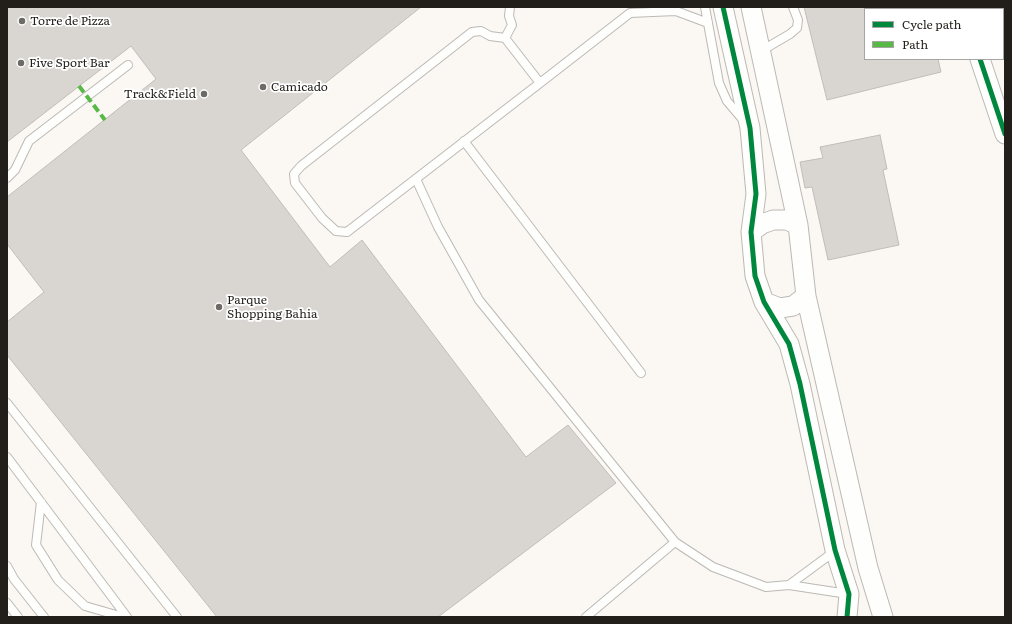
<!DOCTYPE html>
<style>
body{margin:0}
#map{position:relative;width:1012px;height:624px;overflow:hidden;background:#fbf8f4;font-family:Literata,serif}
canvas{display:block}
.frame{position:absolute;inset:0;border:8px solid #221f1a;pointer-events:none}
.legend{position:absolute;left:864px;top:8px;width:140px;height:52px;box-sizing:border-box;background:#fff;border:1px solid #a7a5a3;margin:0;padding:5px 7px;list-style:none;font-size:12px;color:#221f1a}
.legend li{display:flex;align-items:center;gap:8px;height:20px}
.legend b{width:20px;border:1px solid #a7a5a3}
</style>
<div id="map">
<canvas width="1012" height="624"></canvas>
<div class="frame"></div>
<ul class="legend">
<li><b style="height:5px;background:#00873e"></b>Cycle path</li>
<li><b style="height:5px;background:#58b947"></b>Path</li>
</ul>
</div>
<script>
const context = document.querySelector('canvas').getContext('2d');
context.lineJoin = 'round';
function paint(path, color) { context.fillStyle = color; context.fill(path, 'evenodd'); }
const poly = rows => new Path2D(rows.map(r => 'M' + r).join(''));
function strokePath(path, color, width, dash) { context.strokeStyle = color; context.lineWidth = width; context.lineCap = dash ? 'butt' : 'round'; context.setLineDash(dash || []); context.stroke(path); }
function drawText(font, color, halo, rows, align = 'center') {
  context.font = font + ' Literata,serif'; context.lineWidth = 3.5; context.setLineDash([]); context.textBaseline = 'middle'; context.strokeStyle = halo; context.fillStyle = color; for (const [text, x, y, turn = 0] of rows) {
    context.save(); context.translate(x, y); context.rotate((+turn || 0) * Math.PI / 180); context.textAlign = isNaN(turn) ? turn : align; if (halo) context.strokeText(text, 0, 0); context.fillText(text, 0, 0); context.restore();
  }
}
const building = poly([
 [7,7,421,7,241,150,330,267,362,240,526,457,568,425,616,483,438,617,217,617,7,355,7,322,44,292,7,244,7,197,156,79,131,46,7,142,7,7],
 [804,7,926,7,927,9,865,9,865,59,938,59,941,72,827,100,804,7],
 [880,135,887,169,883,170,899,245,828,260,812,187,805,188,800,162,823,158,820,147,880,135]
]);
const service = poly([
 [705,7,719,83,727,101,744,121],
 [505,38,512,25,509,16,510,7],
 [761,51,790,34,797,28,798,20,793,7],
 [540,83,505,38,490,36,481,31,472,32,301,166,294,174,295,183,322,218,336,231,347,232,540,83,630,13,676,11,708,23],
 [464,141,641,373],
 [7,178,15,170,29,141,128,65],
 [416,179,438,227,479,300,675,542,713,567,766,587,789,585,848,594],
 [7,403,177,617],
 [7,457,127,617],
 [41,502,36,545,58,580,85,606,123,617],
 [7,566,14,579,44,617],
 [789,585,835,551],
 [7,603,18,617],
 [586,617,675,542]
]);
const minor = poly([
 [993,9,996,7],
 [1003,25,1005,24]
]);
const tertiary = poly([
 [723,7,750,128,756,194,751,232,755,276,764,302,789,344,800,384,835,550,849,594,847,617],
 [751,7,798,225,806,296,868,568,883,617],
 [957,7,958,9],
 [980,59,1005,134],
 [751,232,762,224,773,220,787,220,798,225],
 [764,302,780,308,793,306,806,296]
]);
const quiet = poly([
 [79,86,105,120]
]);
const cycleway = poly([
 [723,7,750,128,756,194,751,232,755,276,764,302,789,344,800,384,835,550,849,594,847,617],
 [980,59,1005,134]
]);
const markers = [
 [22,21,4,"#6e6b66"],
 [21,63,4,"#6e6b66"],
 [263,87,4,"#6e6b66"],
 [204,94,4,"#6e6b66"],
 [219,307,4,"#6e6b66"]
];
const poiNames = [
 ["Torre de Pizza",30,21],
 ["Five Sport Bar",29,63],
 ["Camicado",271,87],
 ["Track&Field",196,94,"right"],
 ["Parque",227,300],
 ["Shopping Bahia",227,314]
];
paint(building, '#d9d6d2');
strokePath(building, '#c0bdb9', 1);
strokePath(service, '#bcb9b5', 10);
strokePath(minor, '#bcb9b5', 17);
strokePath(tertiary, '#bcb9b5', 21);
strokePath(service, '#fefefd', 8);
strokePath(minor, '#fefefd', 15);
strokePath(tertiary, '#fefefd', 19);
strokePath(quiet, '#58b947', 4, [8, 4]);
strokePath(cycleway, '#00873e', 5);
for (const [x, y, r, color] of markers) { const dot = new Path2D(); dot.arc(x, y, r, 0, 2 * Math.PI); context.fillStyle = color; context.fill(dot); strokePath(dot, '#fff', 1.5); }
drawText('12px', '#221f1a', '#fff', poiNames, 'left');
</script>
